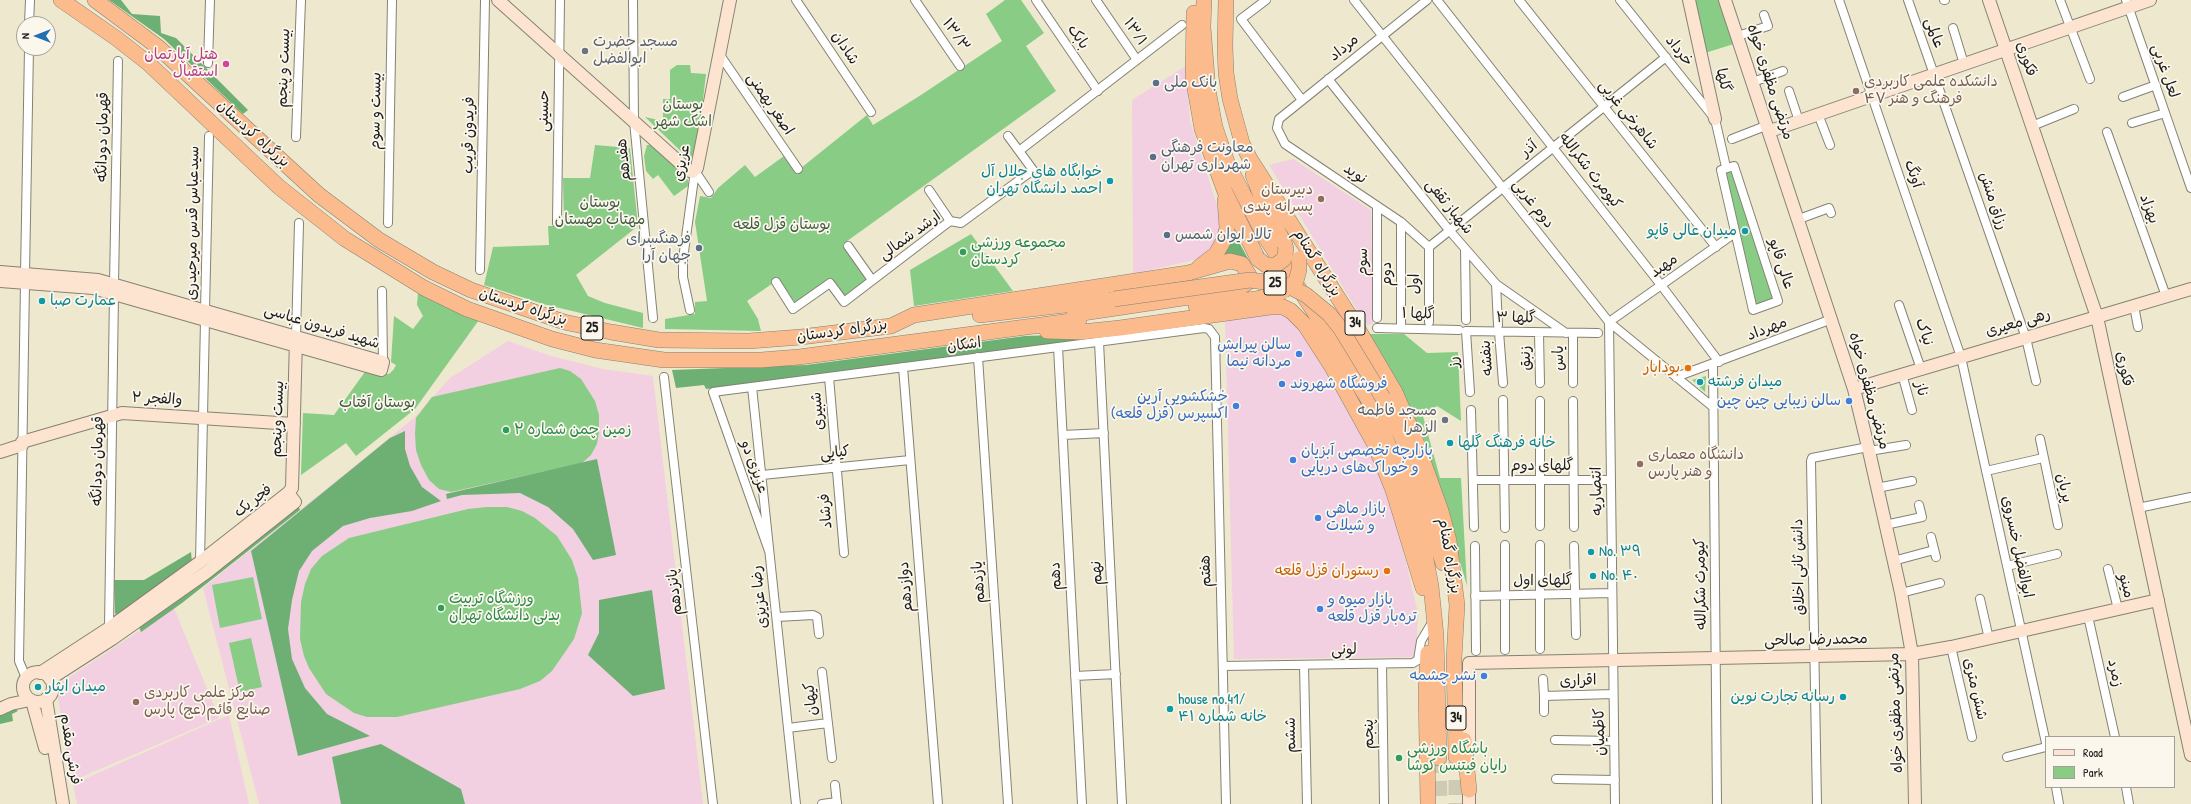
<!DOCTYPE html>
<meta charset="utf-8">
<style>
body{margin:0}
#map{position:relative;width:2191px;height:804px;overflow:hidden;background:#eee9ce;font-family:"Patrick Hand",sans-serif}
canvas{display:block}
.legend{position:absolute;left:2045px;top:736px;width:130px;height:52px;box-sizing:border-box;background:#fbf7ec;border:1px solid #a29f99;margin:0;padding:5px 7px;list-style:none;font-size:12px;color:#1c1c1c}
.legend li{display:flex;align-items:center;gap:8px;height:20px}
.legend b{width:20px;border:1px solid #a29f99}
.north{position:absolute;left:16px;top:16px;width:40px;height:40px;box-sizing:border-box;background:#fbf7ec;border:1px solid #a29f99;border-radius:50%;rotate:270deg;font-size:11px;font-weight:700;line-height:16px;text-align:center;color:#1c1c1c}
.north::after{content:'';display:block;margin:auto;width:14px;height:18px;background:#1f6fb2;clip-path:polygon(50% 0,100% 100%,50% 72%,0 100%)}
</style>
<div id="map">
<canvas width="2191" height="804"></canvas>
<ul class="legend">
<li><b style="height:5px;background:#fde4d1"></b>Road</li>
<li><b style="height:11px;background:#88cc86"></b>Park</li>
</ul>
<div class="north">N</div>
</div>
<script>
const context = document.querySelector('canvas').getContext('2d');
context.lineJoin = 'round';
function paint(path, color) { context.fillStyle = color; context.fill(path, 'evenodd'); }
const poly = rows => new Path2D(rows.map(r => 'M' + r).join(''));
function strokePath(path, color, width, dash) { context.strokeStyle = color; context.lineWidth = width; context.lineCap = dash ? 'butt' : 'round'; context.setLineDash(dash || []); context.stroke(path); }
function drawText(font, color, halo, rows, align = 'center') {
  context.font = font + ' "Patrick Hand","Playpen Sans Arabic",sans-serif'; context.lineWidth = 3.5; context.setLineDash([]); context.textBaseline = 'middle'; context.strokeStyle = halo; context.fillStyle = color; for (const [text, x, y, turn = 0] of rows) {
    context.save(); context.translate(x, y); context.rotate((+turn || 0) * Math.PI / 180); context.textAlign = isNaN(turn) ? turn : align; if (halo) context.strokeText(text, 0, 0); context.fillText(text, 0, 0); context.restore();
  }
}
const built = poly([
 [1186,66,1190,121,1220,214,1217,245,1207,257,1133,274,1132,100],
 [1293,159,1371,210,1373,324,1366,325,1269,165],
 [1271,314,1290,317,1308,339,1358,423,1394,511,1418,613,1416,657,1234,659,1225,321],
 [508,341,551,356,603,369,653,376,703,804,259,804,203,588,414,418,450,378],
 [174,608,219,718,72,781,56,686],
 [229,715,249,804,77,804,73,784]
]);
const green = poly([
 [1005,0,1021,0,1044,33,1026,46,1056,91,843,244,869,279,845,297,830,278,796,304,779,279,747,301,758,319,761,331,665,329,665,319,695,314,695,302,707,301,695,222,700,196,711,198,718,188,745,165,755,177,784,156,796,172,867,115,873,125,921,95,1002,41,986,14],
 [1693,0,1721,0,1737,43,1705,53],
 [677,65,690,65,691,73,706,74,697,151,689,159,645,117,663,121,663,99,670,99,670,70],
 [595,145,630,148,638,226,576,275,588,296,605,303,643,313,643,328,543,304,484,285,493,247,549,245,548,226,564,226,563,178,590,178],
 [647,145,653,145,688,180,688,186,674,196,658,175,653,179,646,171,644,156],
 [1733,168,1775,300,1753,308,1724,171],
 [971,234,1013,291,914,306,910,270],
 [418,293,479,320,415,409,356,456,346,443,301,475,303,413,334,415,367,369,379,374,389,374,394,369,396,365,391,362,394,316,413,329,423,316,417,305],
 [1369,334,1404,334,1427,353,1458,352,1461,421,1437,406,1423,416,1440,478,1461,478,1467,586,1423,436],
 [560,368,570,371,581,379,595,401,599,415,599,432,597,444,591,455,582,463,451,492,439,489,429,480,421,465,416,450,415,434,416,418,432,397],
 [1706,376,1705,392,1692,380],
 [487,507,507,507,522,511,535,518,557,536,572,560,578,578,582,613,574,639,552,671,540,681,520,689,397,717,367,717,354,713,326,694,309,668,304,656,300,639,301,602,305,584,311,569,322,556,349,538,468,509],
 [253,577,262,619,220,628,212,585],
 [251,638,262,687,240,692,229,643]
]);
const forest = poly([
 [109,0,121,0,132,14,160,16,161,33,176,38,248,110,243,114,164,39],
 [1228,236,1240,244,1251,264,1218,259],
 [1053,335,1098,336,1102,339,706,389,704,385,676,388,672,370,806,365,1025,336],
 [405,431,405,449,410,466,422,487,441,501,412,511,370,518,343,526,312,551,299,571,292,600,288,629,292,659,305,688,327,714,370,736,298,756,251,551,390,438],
 [597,459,616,555,593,560,573,529,548,507,520,493,462,495,447,499,446,494],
 [298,506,300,510,182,603,141,632,139,627],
 [191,552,192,562,117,615,115,613,114,580,144,580],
 [652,590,665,689,633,696,588,655,599,633,599,600],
 [12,707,18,711,12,714,13,721,0,724,0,712],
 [381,744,461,789,465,804,341,804,332,757]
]);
const highwayTunnel = poly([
 [1456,757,1456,804],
 [1439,758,1440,804]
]);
const street = poly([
 [633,0,634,121,653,318],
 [796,0,871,112],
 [915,0,960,66],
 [1036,0,1098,91],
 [1096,0,1137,60],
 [1266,0,1241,19,1302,100],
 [1354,0,1609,322,1713,407],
 [1427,0,1279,119,1277,128,1285,144,1401,222,1429,247],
 [1437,0,1661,285,1719,362],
 [1519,0,1716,247],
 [1620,0,1715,119,1726,167],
 [1839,0,1961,357,2046,743],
 [1908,0,2026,338,2036,381],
 [1944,0,1945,0],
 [2060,0,2090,79],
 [2126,0,2191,188],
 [29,24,30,0],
 [1953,28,1964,64],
 [1738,36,1768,26,1764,15],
 [720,55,798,169],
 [208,63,210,0],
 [1328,79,1449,230,1496,284,1566,333],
 [1753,82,1783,71],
 [1789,91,1799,121],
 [2123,97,2156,85],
 [1818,114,1830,145],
 [2132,123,2165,113],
 [2032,126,2074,109],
 [2107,132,2166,296],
 [296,137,301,0],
 [1732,139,1768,125],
 [1019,151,1182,25],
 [1734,166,1778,301,1753,310,1721,170,1734,166],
 [695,171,709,192],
 [929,190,950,221],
 [1377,206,1377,318],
 [1799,219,1829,208,1831,213],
 [388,223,392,0],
 [557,223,560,0],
 [848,246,872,280],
 [1429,247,1666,57],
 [1429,247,1429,322],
 [1465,249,1466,320],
 [480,270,485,0],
 [25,274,29,48],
 [776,282,793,309,830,283,844,302,950,221,961,223,1033,170,1008,136],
 [25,283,19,661,26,678],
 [114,284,118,61],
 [1496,284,1498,325],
 [382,291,383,362],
 [1899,305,1921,369],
 [2134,306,2138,327],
 [205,310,209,136],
 [690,310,683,277,683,259,695,171],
 [1609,322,1615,804],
 [1609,322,1735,233],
 [1401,327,1401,222],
 [1377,328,1459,330],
 [1499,332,1503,383],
 [1539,333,1540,383],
 [1573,333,1573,383],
 [296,336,299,223],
 [1099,342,1122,804],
 [1058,347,1082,804],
 [978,357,1008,804],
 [1713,364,1717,804],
 [903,367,938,804],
 [1902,374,1912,410],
 [664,377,713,804],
 [829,377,844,553],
 [1676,377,1832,319],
 [752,387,796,804],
 [1470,392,1466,331,1598,333],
 [1503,400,1505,528],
 [1540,401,1540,526],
 [1573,401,1574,527],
 [1471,410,1474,527],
 [1063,435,1104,433],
 [2040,439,2058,525],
 [1869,451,1906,445],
 [1986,471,2043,458],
 [762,475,910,460],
 [1473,480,1611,480],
 [1877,488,1912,481],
 [2138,508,2191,497],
 [1885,525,1922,517,1919,505],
 [1931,537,1936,557],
 [1505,545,1505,650],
 [1540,545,1540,649],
 [1475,546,1476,651],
 [1574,546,1576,635],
 [769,551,713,392,1204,328,1209,329,1215,337,1226,804],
 [1893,561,1934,550],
 [200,562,205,320],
 [2007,566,2057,554],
 [2108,569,2118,609],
 [1901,593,1940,583],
 [1475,596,1612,593],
 [1980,599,1989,639],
 [2088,616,2115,737],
 [777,617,813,615,817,617,819,634],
 [109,628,114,294],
 [1951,647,1972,737],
 [1382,664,1384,804],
 [1304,665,1307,804],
 [1223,666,1413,663,1418,660,1421,641,1433,621],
 [822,672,832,758],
 [1075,676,1116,674],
 [1543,679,1544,696],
 [1544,712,1544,696,1613,694],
 [788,728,828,723],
 [1555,740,1614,741],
 [2007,757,2046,747],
 [1556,779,1615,780],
 [835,785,837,804],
 [2056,787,2059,804],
 [2126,787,2129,804],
 [822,804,837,802],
 [1817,804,1811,461,1812,458,1868,447]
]);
const secondary = poly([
 [498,0,688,170,692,172,697,168,730,0],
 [1689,0,1715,119],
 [1725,0,1854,389,1869,451,1901,593,1912,654,1915,804],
 [1989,0,2097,317,2191,755],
 [1770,131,2150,0],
 [0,272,98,280,383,362,381,370,93,288,0,281],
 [1854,389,2191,289],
 [22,442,122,413,294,424],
 [0,452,22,445],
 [288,493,292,488,296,339],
 '23 687a15 15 0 1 1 30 0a15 15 0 1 1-30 0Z',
 [40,673,109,628,200,562,288,493,295,502,207,572,112,639,50,679],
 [46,699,63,804],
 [32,701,45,748],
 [0,709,11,704,30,700],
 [1469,750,1469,663,1912,654,1951,647,2158,600],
 [1469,781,1469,804]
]);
const highway = poly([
 [61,0,116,38,148,63,279,187,345,239,424,288,467,309,552,339,595,350,664,360,761,360,799,357,1079,320],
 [95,0,158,47,319,195,379,240,433,272,471,290,564,322,611,332,659,340,749,341,801,337,891,326,914,315,1188,273,1230,261,1242,264,1249,275,1247,283,1236,290,1076,314,1070,321],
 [1204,0,1203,27,1208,90,1215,127,1227,162,1264,235,1324,327,1371,404,1406,487,1424,549,1431,586,1436,635,1439,758],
 [1226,0,1225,46,1226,73,1230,99,1242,143,1250,159,1358,329,1395,392,1413,433,1441,511,1449,541,1457,605,1454,659,1456,757],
 [1194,13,1193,77,1202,129,1225,192,1258,259],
 [1253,175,1264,204,1285,245],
 [1199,267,1216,254,1224,240,1227,228,1225,200],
 [1196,306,1256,299,1280,293],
 [980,315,1107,300],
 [1047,331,1081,332,1120,328,1270,307,1283,307,1291,311,1305,325,1332,367,1375,445,1393,490,1423,588],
 [1383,398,1404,442,1417,477,1443,563],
 [1464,740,1469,790],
 [1428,804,1426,689,1428,653]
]);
const highwayBridge = poly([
 [1258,259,1266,265,1276,265,1284,259,1286,249,1285,245],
 [1283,291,1296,281,1299,270,1299,259],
 [1114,299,1250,280,1279,284,1292,288,1306,295,1329,314,1341,329,1383,398]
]);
const markers = [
 [585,51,4,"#6b7280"],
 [226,64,4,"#d1479c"],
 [1156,83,4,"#5c6f8a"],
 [1856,91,4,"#8d6e63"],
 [1153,157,4,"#5c6f8a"],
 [1110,181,4,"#0f9aa8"],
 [1321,199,4,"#8d6e63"],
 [1745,231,4,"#0f9aa8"],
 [1167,235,4,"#5c6f8a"],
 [699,248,4,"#5c6f8a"],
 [963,252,4,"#2e9e5b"],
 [42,301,4,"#0f9aa8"],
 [1299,354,4,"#3f7fe0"],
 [1688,368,4,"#e8710a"],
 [1700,382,4,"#0f9aa8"],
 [1282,384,4,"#3f7fe0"],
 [1849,401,4,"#3f7fe0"],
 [1236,406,4,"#3f7fe0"],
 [1445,420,4,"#6b7280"],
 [506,430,4,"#2e9e5b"],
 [1450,443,4,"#0f9aa8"],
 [1293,460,4,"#3f7fe0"],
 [1640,464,4,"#8d6e63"],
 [1318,518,4,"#3f7fe0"],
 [1591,552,4,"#0f9aa8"],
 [1387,571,4,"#e8710a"],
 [1593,576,4,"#0f9aa8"],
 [441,608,4,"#2e9e5b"],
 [1320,609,4,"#3f7fe0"],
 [1484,676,4,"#3f7fe0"],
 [38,687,4,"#0f9aa8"],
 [1843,697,4,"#0f9aa8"],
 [136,702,4,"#8d6e63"],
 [1170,709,4,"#0f9aa8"],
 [1399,758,4,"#2e9e5b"]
];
const shields = [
 [1275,283,22],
 [1355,323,20],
 [592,328,22],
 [1456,718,20]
];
const shieldNames = [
 ["25",1275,283],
 ["34",1355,323],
 ["25",592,328],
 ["34",1456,718]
];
const streetNames = [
 ["۱۳/۱",1135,32,56],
 ["عالمی",1934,33,71],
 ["۱۳/۳",956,35,55],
 ["بابک",1078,37,55],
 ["شادان",845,48,56],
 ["مرداد",1344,48,-39],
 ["خرداد",1679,51,51],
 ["فکوری",2026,59,71],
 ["بیست و پنجم",284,68,-88],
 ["لعل غربی",2165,71,71],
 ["گلها",1723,80,78],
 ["مرتضی مظفری خواه",1770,82,72],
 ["اصغر بهمنی",770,104,56],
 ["بیست و سوم",376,111,-89],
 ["حسینی",544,111,-89],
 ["شاهرخی غربی",1628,115,51],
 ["بزرگراه کردستان",253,134,42],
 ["فریدون قریب",469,135,-89],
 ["قهرمان دودانگه",103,137,-89],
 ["آذر",1529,149,-39],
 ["هفدهم",624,160,-96],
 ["عزیزی",682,163,-79],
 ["کیومرث شکرالله",1590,171,52],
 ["نوید",1355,174,34],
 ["آونگ",1913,174,71],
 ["رزاق منش",1993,201,71],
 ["دوم غربی",1533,204,52],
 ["شهباز ثقفی",1449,207,51],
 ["بهزاد",2149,209,70],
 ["سیدعباس قدس میرحیدری",193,223,-89],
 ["ارشد شمالی",910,236,-36],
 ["سوم",1363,262,-90],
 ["بزرگراه گمنام",1317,263,58],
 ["عالی قاپو",1781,264,72],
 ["مهبد",1664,266,-35],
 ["دوم",1387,274,-90],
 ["اول",1415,284,-90],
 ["بزرگراه کردستان",523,307,18],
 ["گلها ۱",1418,314,2],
 ["گلها ۳",1516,318,1],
 ["رهی معیری",2018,323,-16],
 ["شهید فریدون عباسی",322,327,17],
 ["مهرداد",1767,329,-21],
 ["بزرگراه کردستان",842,331,-8],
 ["نیاک",1924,332,71],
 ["اشکان",964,345,-7],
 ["بنفشه",1487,358,-94],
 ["زنبق",1526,358,-90],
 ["یاس",1559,358,-90],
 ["رز",1454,362,-94],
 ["فکوری",2124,369,78],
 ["ناز",1921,389,75],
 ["مرتضی مظفری خواه",1869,391,75],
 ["والفجر ۲",157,399,3],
 ["شبیری",818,411,-95],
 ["بیست وپنجم",278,419,-88],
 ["کیایی",835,453,-6],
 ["قهرمان دودانگه",98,461,-89],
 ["گلهای دوم",1542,466],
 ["عزیزی دو",754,467,70],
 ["پریان",2064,488,77],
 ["انتصاریه",1597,491,-91],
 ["فجر یک",253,501,-38],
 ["فرشاد",826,511,-95],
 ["ابوالفضل خسروی",2017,547,78],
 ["بزرگراه گمنام",1449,556,80],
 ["دانش ثانی اخلاق",1799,567,-91],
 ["هفتم",1206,571,-92],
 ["نهم",1097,573,-93],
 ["دهم",1056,576,-93],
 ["گلهای اول",1543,581,-1],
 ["یازدهم",979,582,-94],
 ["کیومرث شکرالله",1701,584,-91],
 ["مینو",2126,586,76],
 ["دوازدهم",906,587,-95],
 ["پانزدهم",675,592,-97],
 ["رضا عزیزی",760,597,-96],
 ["محمدرضا صالحی",1816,640,-1],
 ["لونی",1344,650,-1],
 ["زمرد",2115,673,78],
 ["اقراری",1578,681,-2],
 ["شش متری",1975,689,77],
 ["کیهان",811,699,-96],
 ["مرتضی مظفری خواه",1896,713,-92],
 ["کاظمیان",1600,732,-91],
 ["پنجم",1369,734,-91],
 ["ششم",1291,735,-91],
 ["فرشی مقدم",70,749,81]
];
const worshipNames = [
 ["مسجد حضرت",593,42],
 ["ابوالفضل",593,59],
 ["مسجد فاطمه",1437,411,"right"],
 ["الزهرا",1437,428,"right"]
];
const hotelNames = [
 ["هتل آپارتمان",218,55],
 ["استقبال",218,72]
];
const educationNames = [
 ["دانشکده علمی کاربردی",1864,82],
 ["فرهنگ و هنر ۴۷",1864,99],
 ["دبیرستان",1313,190,"right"],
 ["پسرانه پندی",1313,207,"right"],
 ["دانشگاه معماری",1648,455],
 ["و هنر پارس",1648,472],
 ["مرکز علمی کاربردی",144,693],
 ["صنایع قائم(عج) پارس",144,710]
];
const serviceNames = [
 ["بانک ملی",1164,83],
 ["معاونت فرهنگی",1161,148],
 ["شهرداری تهران",1161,165],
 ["تالار ایوان شمس",1175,235],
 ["فرهنگسرای",691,239,"right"],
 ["جهان آرا",691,256,"right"]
];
const parkNames = [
 ["بوستان",683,105],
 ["اشک شهر",683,122],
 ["بوستان",600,203],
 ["مهتاب مهستان",600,220],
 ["بوستان قزل قلعه",782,225],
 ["بوستان آفتاب",377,403]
];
const cultureNames = [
 ["خوابگاه های جلال آل",1102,172,"right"],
 ["احمد دانشگاه تهران",1102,189,"right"],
 ["میدان عالی قاپو",1737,231,"right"],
 ["عمارت صبا",50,301],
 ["میدان فرشته",1708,382],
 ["خانه فرهنگ گلها",1458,443],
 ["No. ۳۹",1599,552],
 ["No. ۴۰",1601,576],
 ["میدان ایثار",46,687],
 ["رسانه تجارت نوین",1835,697,"right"],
 ["house no.41/",1178,700],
 ["خانه شماره ۴۱",1178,717]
];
const leisureNames = [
 ["مجموعه ورزشی",971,243],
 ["کردستان",971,260],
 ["زمین چمن شماره ۲",514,430],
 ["ورزشگاه تربیت",449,599],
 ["بدنی دانشگاه تهران",449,616],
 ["باشگاه ورزشی",1407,749],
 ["رایان فیتنس کوشا",1407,766]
];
const shopNames = [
 ["سالن پیرایش",1291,345],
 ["مردانه نیما",1291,362],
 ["فروشگاه شهروند",1290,384,"left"],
 ["خشکشویی آرین",1228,397],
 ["اکسپرس (قزل قلعه)",1228,414],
 ["سالن زیبایی چین چین",1841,401],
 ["بازارچه تخصصی آبزیان",1301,451,"left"],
 ["و خوراک‌های دریایی",1301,468,"left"],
 ["بازار ماهی",1326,509,"left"],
 ["و شیلات",1326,526,"left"],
 ["بازار میوه و",1328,600,"left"],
 ["تره‌بار قزل قلعه",1328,617,"left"],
 ["نشر چشمه",1476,676]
];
const foodNames = [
 ["بودابار",1680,368],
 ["رستوران قزل قلعه",1379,571]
];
paint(built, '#f2cfe1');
paint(green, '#88cc86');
paint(forest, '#6eb073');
strokePath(highwayTunnel, '#cecab3', 15, [15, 8]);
strokePath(street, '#858275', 10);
strokePath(secondary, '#858275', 14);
strokePath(highway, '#858275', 16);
strokePath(street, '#fff', 8);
strokePath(secondary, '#fde4d1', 12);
strokePath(highway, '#fbbb8c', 15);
strokePath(highwayBridge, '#858275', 16, []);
strokePath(highwayBridge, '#fbbb8c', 15);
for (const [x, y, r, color] of markers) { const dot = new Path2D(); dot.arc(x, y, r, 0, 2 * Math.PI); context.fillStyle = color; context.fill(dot); strokePath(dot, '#fbf7ec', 1.5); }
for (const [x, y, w] of shields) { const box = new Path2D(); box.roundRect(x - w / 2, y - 12, w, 24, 3); context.fillStyle = '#fbf7ec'; context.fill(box); strokePath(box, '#1c1c1c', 1); }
drawText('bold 14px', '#1c1c1c', null, shieldNames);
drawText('15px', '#1c1c1c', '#fbf7ec', streetNames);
drawText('15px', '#5b616d', '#fbf7ec', worshipNames, 'left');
drawText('15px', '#b23c85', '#fbf7ec', hotelNames, 'right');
drawText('15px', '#785e54', '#fbf7ec', educationNames, 'left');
drawText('15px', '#4e5e75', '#fbf7ec', serviceNames, 'left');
drawText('15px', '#425a41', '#fbf7ec', parkNames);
drawText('15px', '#0d838f', '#fbf7ec', cultureNames, 'left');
drawText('15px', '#27864d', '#fbf7ec', leisureNames, 'left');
drawText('15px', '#366cbe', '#fbf7ec', shopNames, 'right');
drawText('15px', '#c56008', '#fbf7ec', foodNames, 'right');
</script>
